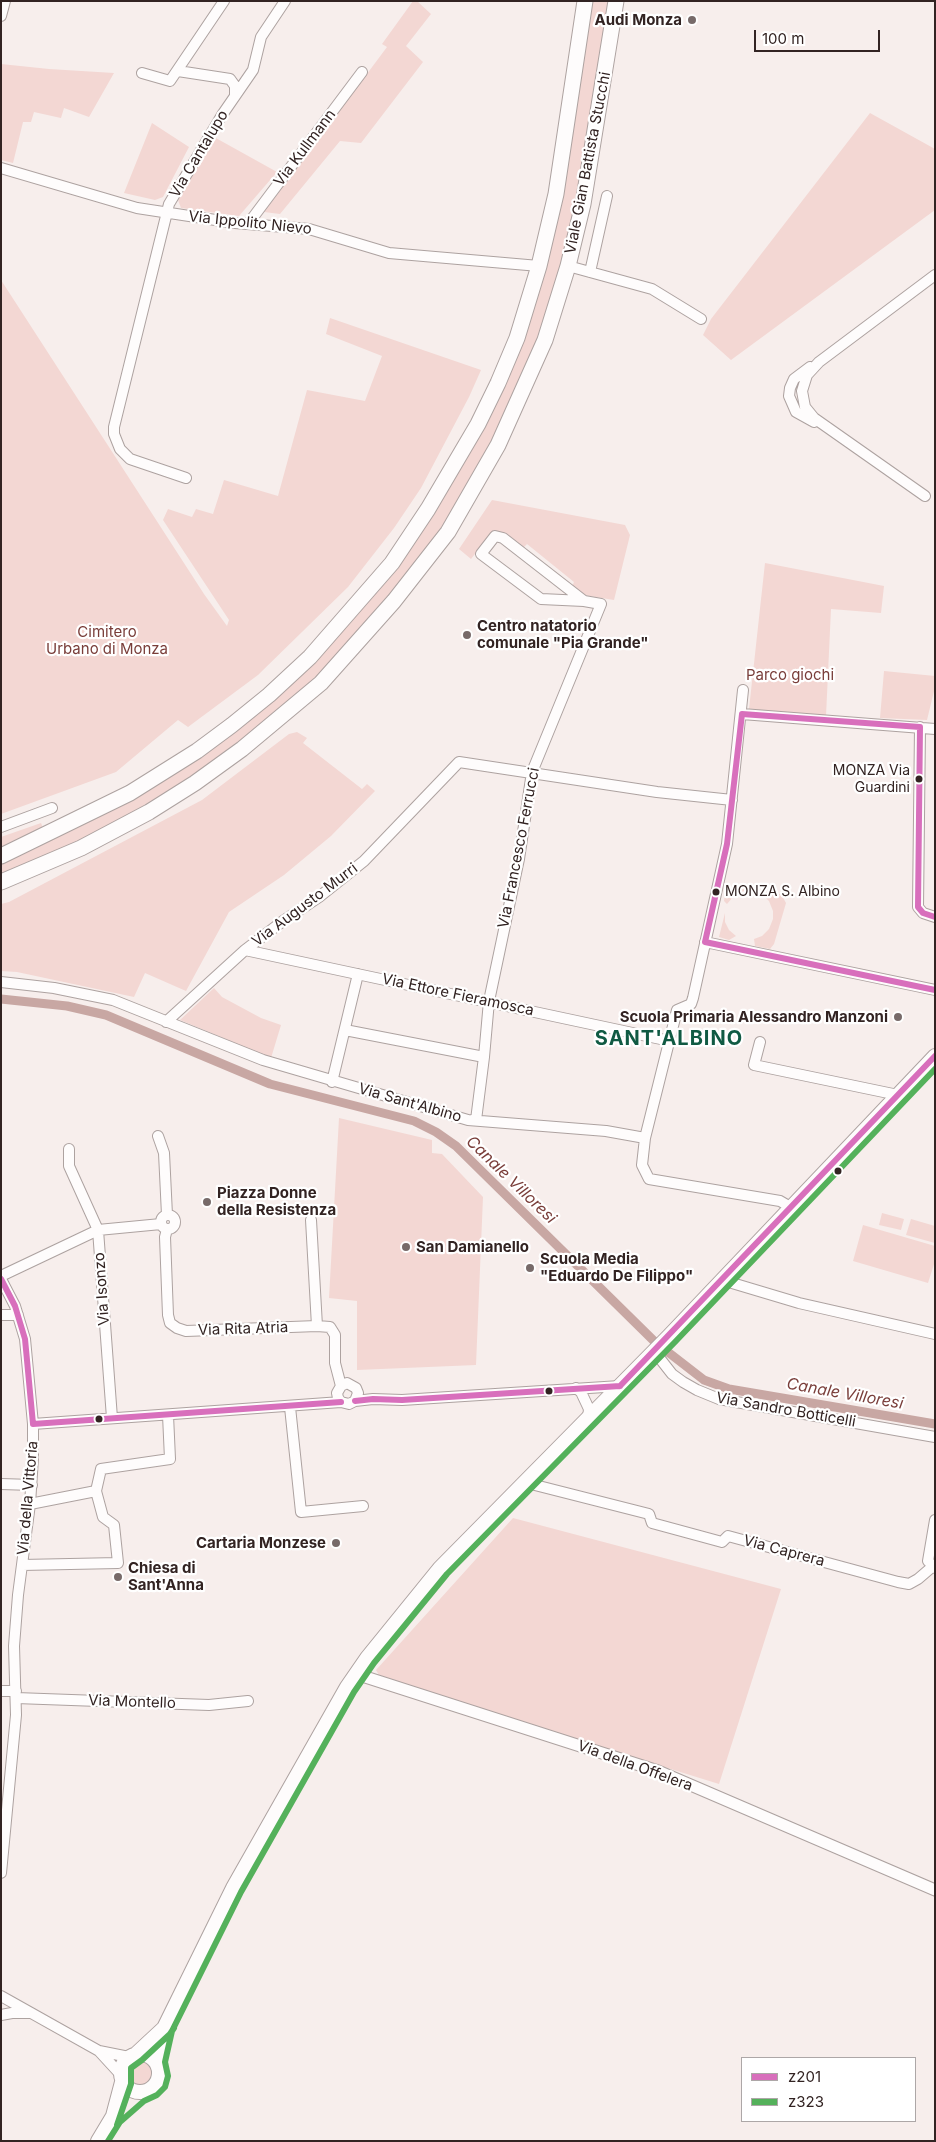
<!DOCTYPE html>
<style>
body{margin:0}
#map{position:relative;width:936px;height:2142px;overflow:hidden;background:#f7eeec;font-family:Inter,sans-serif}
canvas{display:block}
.frame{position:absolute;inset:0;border:2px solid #322322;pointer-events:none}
.legend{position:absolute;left:741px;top:2057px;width:175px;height:65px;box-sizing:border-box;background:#fff;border:1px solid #ada7a7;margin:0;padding:6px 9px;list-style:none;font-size:15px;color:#322322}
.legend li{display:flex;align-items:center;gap:10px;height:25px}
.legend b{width:25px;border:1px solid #ada7a7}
.scale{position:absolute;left:754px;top:30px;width:126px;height:22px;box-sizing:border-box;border:2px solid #322322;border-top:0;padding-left:6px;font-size:15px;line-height:18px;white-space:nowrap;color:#322322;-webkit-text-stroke:4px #fff;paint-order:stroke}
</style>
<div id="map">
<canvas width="936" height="2142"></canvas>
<div class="frame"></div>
<ul class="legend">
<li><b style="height:6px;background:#d86fbc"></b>z201</li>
<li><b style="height:6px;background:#54b15b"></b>z323</li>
</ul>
<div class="scale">100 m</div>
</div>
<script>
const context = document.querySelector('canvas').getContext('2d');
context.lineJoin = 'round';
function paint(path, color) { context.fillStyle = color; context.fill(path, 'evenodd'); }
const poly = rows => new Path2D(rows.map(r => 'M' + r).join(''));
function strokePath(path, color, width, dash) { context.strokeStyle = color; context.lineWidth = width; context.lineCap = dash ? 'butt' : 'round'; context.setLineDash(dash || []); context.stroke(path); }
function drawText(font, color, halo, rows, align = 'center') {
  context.font = font + ' Inter,sans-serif'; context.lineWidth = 4.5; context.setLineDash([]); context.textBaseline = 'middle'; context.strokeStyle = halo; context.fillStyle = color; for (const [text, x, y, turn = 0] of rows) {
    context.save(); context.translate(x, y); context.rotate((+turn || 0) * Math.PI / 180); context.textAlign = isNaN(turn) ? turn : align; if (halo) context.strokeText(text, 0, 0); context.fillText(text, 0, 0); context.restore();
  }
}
const green = poly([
 [413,1,417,1,431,14,406,46,423,62,361,143,340,141,280,214,264,212,387,47,382,44],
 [593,1,611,1,576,216,528,370,468,490,426,554,319,676,222,758,140,811,54,854,1,877,1,862,132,797,341,630,485,423,562,196],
 [1,64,49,69,114,73,89,117,64,108,61,118,34,112,31,122,23,122,13,163,1,160],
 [870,113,935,149,935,210,731,360,703,335,711,319],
 [152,123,189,147,163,197,155,200,124,193],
 [214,137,277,172,239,216,181,208,178,200],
 [1,280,204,594,227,626,229,620,163,520,168,509,192,517,196,509,213,514,224,480,278,496,307,390,365,401,382,356,326,334,330,318,481,370,469,397,421,488,394,528,348,587,258,675,188,727,178,720,116,772,1,814],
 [492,500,625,525,630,535,614,600,583,595,572,587,574,582,527,544,522,549,502,534,492,532,471,559,459,549],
 [765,563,884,586,881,613,831,609,826,716,749,709],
 [884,671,935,676,935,687,927,720,880,718],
 [297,732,307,738,303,743,362,789,367,784,375,791,331,836,284,875,229,912,186,991,145,973,134,997,17,972,1,971,1,904,9,902,202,800,289,734],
 [41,823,43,828,1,849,1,837],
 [726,886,747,889,733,897,727,904,724,901],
 [763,892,781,894,786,903,774,944,770,949,755,946,754,939,762,936,769,929,773,919,773,911,769,901,762,894],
 [725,913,725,922,729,930,736,936,729,940,719,937],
 [214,988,222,997,261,1018,281,1025,271,1058,180,1020],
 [339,1118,432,1140,432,1153,442,1154,483,1197,476,1365,357,1370,357,1301,329,1298],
 [882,1213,904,1219,901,1230,879,1225],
 [911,1219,935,1226,935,1243,906,1235],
 [863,1225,935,1246,935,1261,928,1283,853,1261],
 [513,1518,781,1589,719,1784,381,1679,376,1670],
 '127 2073a13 13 0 1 1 26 0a13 13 0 1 1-26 0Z'
]);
const canal = poly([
 [1,999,67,1006,106,1015,270,1084,414,1121,436,1132,456,1146,655,1342,704,1380,729,1389,935,1424]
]);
const minor = poly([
 [1,16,5,1],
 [178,71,230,79,235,86,235,96],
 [142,73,170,81,224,1],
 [1,168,137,208,235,223,309,229,389,253,539,266],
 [248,224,362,72],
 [568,266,652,289,701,319],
 [590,272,607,196],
 [810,367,794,379,790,388,789,396,796,412,814,422],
 [186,478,130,459,120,449,114,434,114,427,169,204,222,115,253,70,261,37,285,1],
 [925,496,814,418,805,407,802,391,807,375,819,362,935,275],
 [743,690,727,844,693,998,691,1004,677,1010,645,1138,642,1165,649,1179,780,1201,792,1208],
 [742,714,935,729],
 [920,727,918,907,923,913,935,917],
 [1,827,52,808],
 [705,942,935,990],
 [245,950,670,1041],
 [1,982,54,988,113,1000,263,1060,468,1120,606,1131,645,1138],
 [166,1022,245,950,283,921,319,897,364,861,459,762,657,792,732,800],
 [345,1030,484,1057],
 [760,1042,754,1065,898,1095],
 [332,1082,358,974],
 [476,1120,484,1057,489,1001,519,859,532,772,601,604,584,601,541,599,481,554,495,536,503,538,584,601],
 [158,1136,164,1153,167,1215],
 [69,1149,69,1166,98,1230,112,1418],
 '161 1222a7 7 0 1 1 14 0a7 7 0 1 1-14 0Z',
 [311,1220,317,1326],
 [167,1229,165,1237,168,1315,170,1323,177,1328,186,1331,317,1326,330,1327,335,1335,335,1363,341,1386],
 [1,1276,98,1230,161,1224],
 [1,1279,15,1306,25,1339,33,1424,33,1458,30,1504,18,1595,14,1646,16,1715,1,1873],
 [722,1280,799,1303,935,1334],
 [1,1315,18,1315],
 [654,1351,672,1374,683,1382,697,1390,719,1399,935,1437],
 [576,1388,581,1392,589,1409,588,1418],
 [355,1401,358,1393,356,1388,347,1383,341,1386,337,1393,338,1398,341,1402,349,1404,355,1401,373,1399,402,1400,620,1386],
 [290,1407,301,1512,363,1506],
 [33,1424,341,1402],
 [523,1482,649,1514,652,1523,722,1542,728,1536,898,1582,909,1584,918,1579,932,1567],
 [1,1484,32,1485],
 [30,1504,96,1491],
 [935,1520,928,1561,935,1568],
 [22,1565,118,1563,114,1525,103,1517,96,1491,101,1469,170,1459,168,1415],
 [1,1691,16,1691],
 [16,1698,209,1705,248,1701],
 [1,1996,99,2051,129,2057],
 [1,2015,12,2013,29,2013],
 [99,2051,121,2075]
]);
const tertiary = poly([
 [356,1674,658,1771,935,1890]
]);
const secondary = poly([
 '121 2073a19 19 0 1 1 38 0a19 19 0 1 1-38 0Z',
 [136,2054,164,2028],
 [156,2062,164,2028,233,1888,347,1687,367,1658,440,1568,669,1336,935,1056],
 [98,2141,113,2116,122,2082]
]);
const primary = poly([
 [1,856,130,793,197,751,232,725,269,695,310,657,392,563,428,509,478,424,498,383,517,338,539,266,556,194,585,1],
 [1,882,81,848,149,812,195,783,242,749,321,683,394,601,448,532,498,445,545,340,568,266,583,204,616,1]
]);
const bus1 = poly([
 [935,917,923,913,918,907,920,727,742,714,727,844,705,942,935,990],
 [1,1279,15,1306,25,1339,33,1424],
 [620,1386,935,1056],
 [355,1401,373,1399,402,1400,620,1386],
 [33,1424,341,1402]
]);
const bus2 = poly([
 [117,2125,131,2084,131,2068,142,2060,170,2034,174,2028],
 [108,2141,120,2122,144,2101,157,2095,165,2087,168,2076,165,2062,172,2031,241,1892,354,1692,374,1663,447,1574,675,1342,935,1069]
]);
const markers = [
 [692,20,5,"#776a69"],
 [467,635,5,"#776a69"],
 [919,779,4.5,"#322322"],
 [716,892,4.5,"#322322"],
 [898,1017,5,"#776a69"],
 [838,1171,4.5,"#322322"],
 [207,1202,5,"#776a69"],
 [406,1247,5,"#776a69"],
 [530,1268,5,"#776a69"],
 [549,1391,4.5,"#322322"],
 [99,1419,4.5,"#322322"],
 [336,1543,5,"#776a69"],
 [118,1577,5,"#776a69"]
];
const busNames = [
 ["MONZA Via",910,771],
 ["Guardini",910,788],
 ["MONZA S. Albino",725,892,"left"]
];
const poiNames = [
 ["Audi Monza",682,20,"right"],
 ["Centro natatorio",477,626],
 ["comunale \"Pia Grande\"",477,643],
 ["Scuola Primaria Alessandro Manzoni",888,1017,"right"],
 ["Piazza Donne",217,1193],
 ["della Resistenza",217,1210],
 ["San Damianello",416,1247],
 ["Scuola Media",540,1259],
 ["\"Eduardo De Filippo\"",540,1276],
 ["Cartaria Monzese",326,1543,"right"],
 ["Chiesa di",128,1568],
 ["Sant'Anna",128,1585]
];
const streetNames = [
 ["Via Kullmann",305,148,-53],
 ["Via Cantalupo",199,154,-59],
 ["Viale Gian Battista Stucchi",588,163,-79],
 ["Via Ippolito Nievo",250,223,6],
 ["Via Francesco Ferrucci",519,848,-79],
 ["Via Augusto Murri",305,905,-37],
 ["Via Ettore Fieramosca",458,995,12],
 ["Via Sant'Albino",410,1103,16],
 ["Via Isonzo",102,1289,-94],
 ["Via Rita Atria",243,1329,-2],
 ["Via Sandro Botticelli",786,1410,10],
 ["Via della Vittoria",28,1498,-85],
 ["Via Caprera",784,1551,15],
 ["Via Montello",132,1702,2],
 ["Via della Offelera",635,1766,20]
];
const parkNames = [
 ["Cimitero",107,632],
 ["Urbano di Monza",107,649],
 ["Parco giochi",790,675]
];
const waterNames = [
 ["Canale Villoresi",511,1180,44],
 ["Canale Villoresi",845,1394,10]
];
const districtNames = [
 ["SANT'ALBINO",669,1039]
];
paint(green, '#f3d7d3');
strokePath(canal, '#c8a7a3', 9);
strokePath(minor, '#ada2a0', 12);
strokePath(tertiary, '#ada2a0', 13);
strokePath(secondary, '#ada2a0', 16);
strokePath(primary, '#ada2a0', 17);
strokePath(minor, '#fefcfc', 10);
strokePath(tertiary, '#fefcfc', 11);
strokePath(secondary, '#fefcfc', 14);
strokePath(primary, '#fefcfc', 15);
strokePath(bus1, '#d86fbc', 6);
strokePath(bus2, '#54b15b', 6);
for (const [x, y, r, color] of markers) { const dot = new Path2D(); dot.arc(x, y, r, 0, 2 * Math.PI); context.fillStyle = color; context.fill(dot); strokePath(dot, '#fff', 2); }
drawText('14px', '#322322', '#fff', busNames, 'right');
drawText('bold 15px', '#322322', '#fff', poiNames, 'left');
drawText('15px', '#322322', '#fff', streetNames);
drawText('15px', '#793d39', '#fff', parkNames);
drawText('italic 16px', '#7a3e3a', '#fff', waterNames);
context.letterSpacing = '1px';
drawText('bold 20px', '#105a43', '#fff', districtNames);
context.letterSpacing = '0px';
</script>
